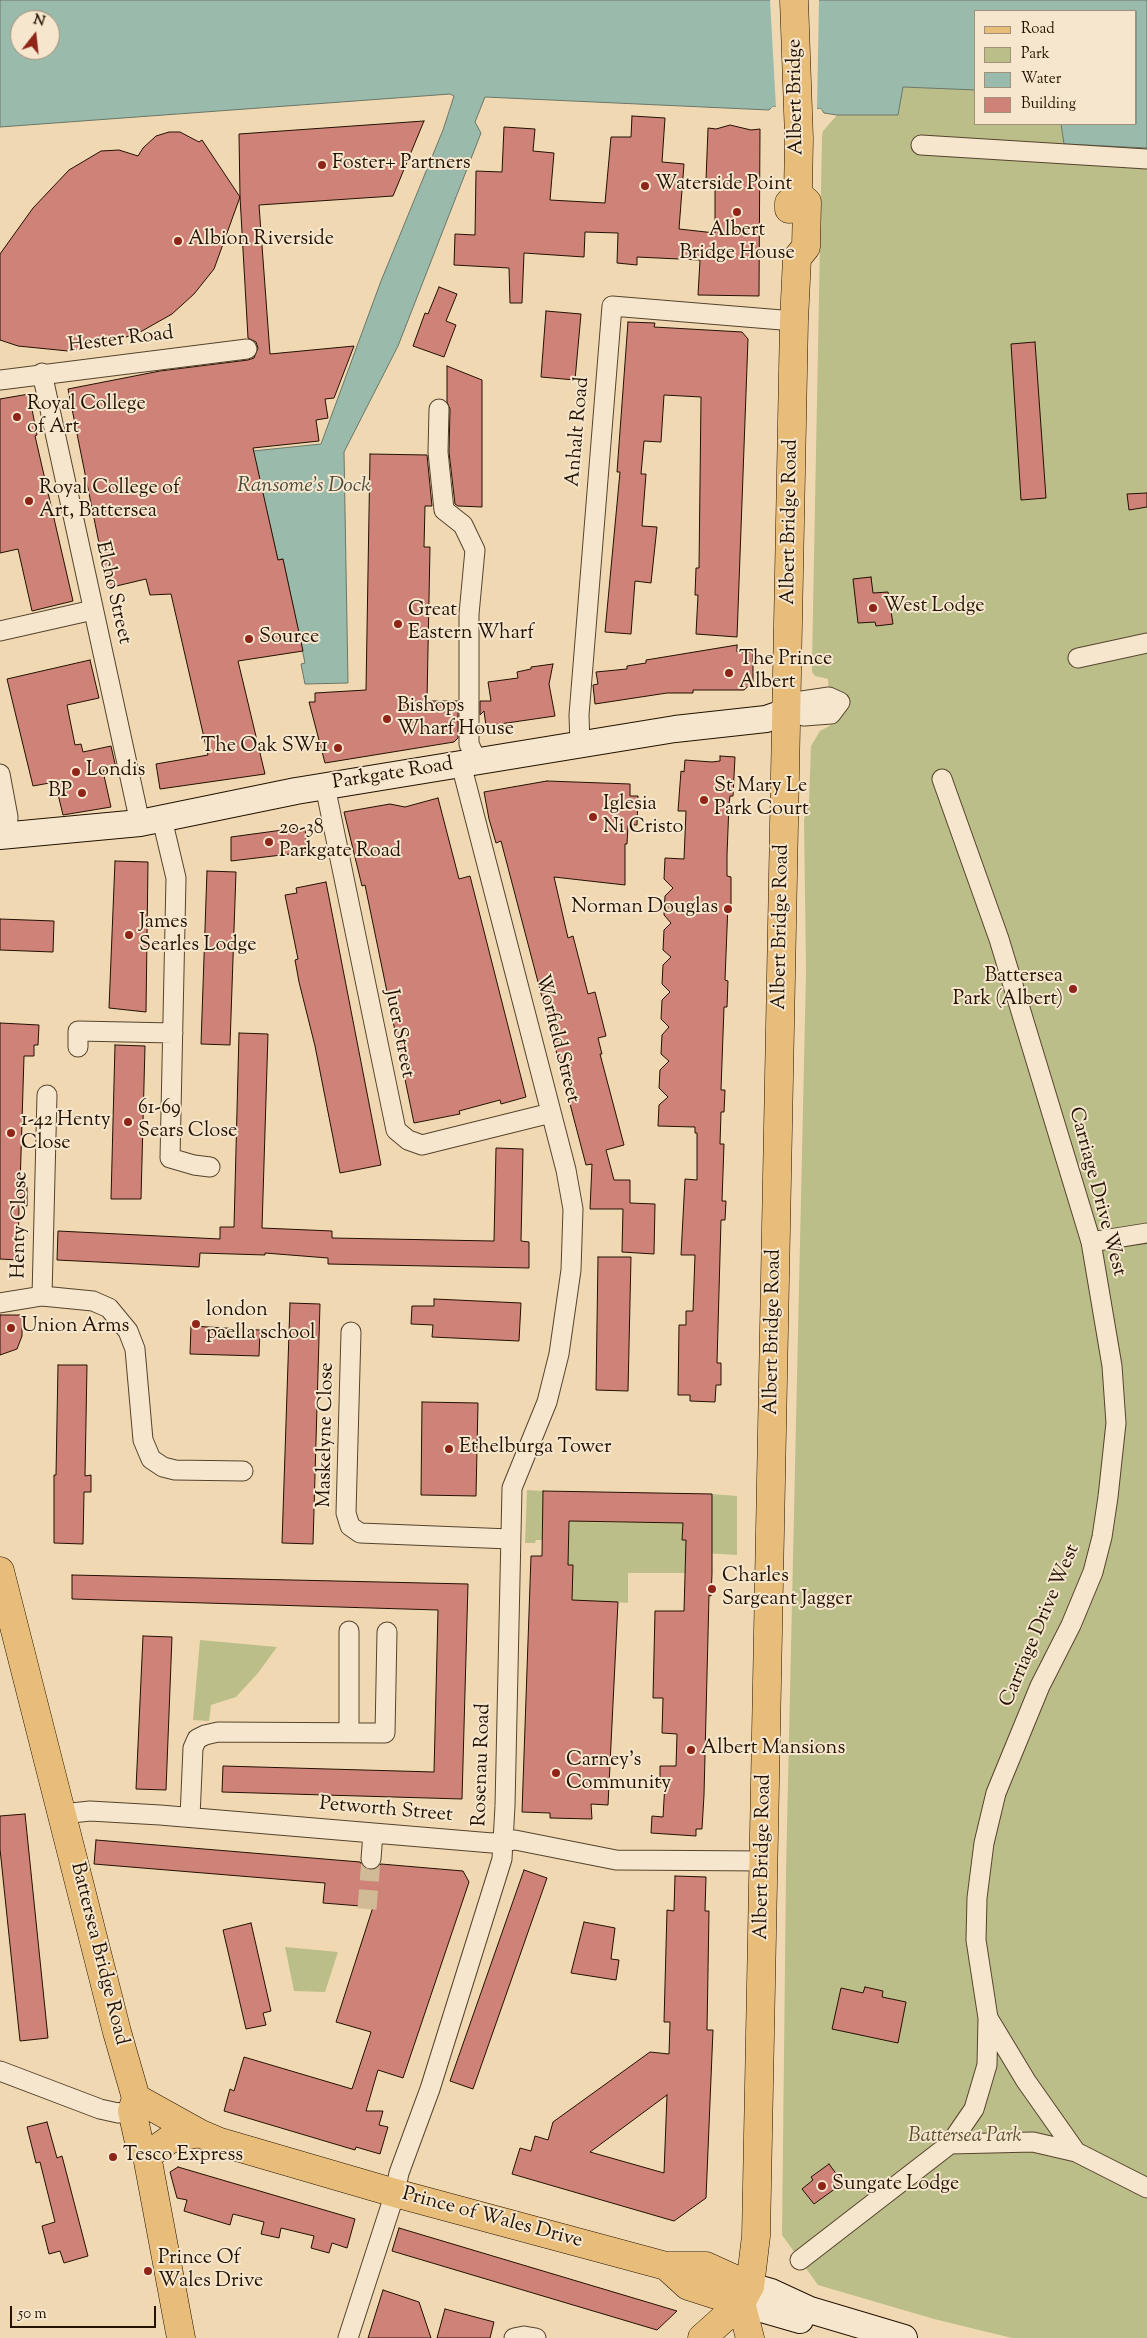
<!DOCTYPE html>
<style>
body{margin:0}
#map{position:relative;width:1147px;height:2338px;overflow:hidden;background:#f0d9b2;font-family:"Sorts Mill Goudy",serif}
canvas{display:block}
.legend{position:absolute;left:974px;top:10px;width:162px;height:115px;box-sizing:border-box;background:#f5e6cd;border:1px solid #a1917b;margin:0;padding:6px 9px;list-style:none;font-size:15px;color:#231101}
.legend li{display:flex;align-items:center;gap:10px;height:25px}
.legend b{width:25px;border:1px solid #a1917b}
.north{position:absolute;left:10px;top:10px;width:50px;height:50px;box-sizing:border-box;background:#f5e6cd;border:1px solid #a1917b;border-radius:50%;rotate:16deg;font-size:14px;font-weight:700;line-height:20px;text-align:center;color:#231101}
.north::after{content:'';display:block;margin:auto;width:18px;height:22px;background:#8f2418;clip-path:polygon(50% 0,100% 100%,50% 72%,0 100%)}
.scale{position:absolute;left:10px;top:2306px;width:146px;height:22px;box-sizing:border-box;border:2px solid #231101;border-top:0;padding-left:6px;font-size:15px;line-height:18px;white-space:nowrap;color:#231101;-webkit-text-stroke:4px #f5e6cd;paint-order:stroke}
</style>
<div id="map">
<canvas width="1147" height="2338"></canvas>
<ul class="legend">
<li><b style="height:6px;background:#e8bc79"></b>Road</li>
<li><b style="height:14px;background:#bcbe8a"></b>Park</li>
<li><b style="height:14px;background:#9abaab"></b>Water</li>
<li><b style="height:14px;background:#ce8278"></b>Building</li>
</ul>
<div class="north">N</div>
<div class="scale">50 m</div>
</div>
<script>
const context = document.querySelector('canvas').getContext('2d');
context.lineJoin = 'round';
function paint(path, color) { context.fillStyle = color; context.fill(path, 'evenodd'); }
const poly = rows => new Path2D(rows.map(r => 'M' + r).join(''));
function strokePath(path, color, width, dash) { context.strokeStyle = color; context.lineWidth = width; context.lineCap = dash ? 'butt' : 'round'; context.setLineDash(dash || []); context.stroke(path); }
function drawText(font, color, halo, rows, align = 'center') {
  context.font = font + ' "Sorts Mill Goudy",serif'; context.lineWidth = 4; context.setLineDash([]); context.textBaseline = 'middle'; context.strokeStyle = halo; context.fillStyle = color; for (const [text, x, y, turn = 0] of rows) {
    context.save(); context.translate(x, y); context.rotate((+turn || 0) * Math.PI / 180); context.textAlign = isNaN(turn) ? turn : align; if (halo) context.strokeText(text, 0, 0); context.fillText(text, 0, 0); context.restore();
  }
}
const green = poly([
 [903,87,976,90,976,124,1061,124,1064,144,1147,148,1147,2338,1012,2338,934,2319,818,2285,782,2235,786,1871,806,972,804,819,809,803,811,746,820,731,831,725,828,679,815,676,812,672,812,662,822,137,823,131,837,115,898,115],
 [527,1490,543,1491,542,1536,542,1540,536,1540,535,1543,525,1543],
 [712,1494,737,1496,737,1555,686,1552,685,1573,628,1573,628,1603,618,1602,569,1682,573,1565,553,1564,569,1509,583,1509,583,1522,669,1523,683,1511,683,1540,712,1540],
 [200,1640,277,1647,258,1673,236,1697,211,1705,209,1721,193,1720],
 [285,1947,338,1952,325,1992,294,1991]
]);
const water = poly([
 [0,0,1147,0,1147,148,1064,144,1061,124,1136,124,1136,11,976,11,976,90,903,87,898,115,837,115,824,113,821,109,772,107,769,110,485,97,475,122,481,133,398,346,344,452,348,683,305,684,301,664,305,663,283,559,278,560,253,451,321,444,381,281,443,130,454,96,450,94,0,127,0,0],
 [20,20,50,20,50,50,20,50,20,20]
]);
const pier = poly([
 [770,0,819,0,817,109,821,109,824,116,820,112,773,109,769,112,772,107,776,107]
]);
const building = poly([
 [632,116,665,118,662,162,684,164,679,229,715,233,715,182,706,180,708,128,716,129,730,125,751,130,760,129,759,296,698,295,700,260,637,257,637,265,617,263,618,233,585,232,584,257,524,253,522,303,510,303,509,268,454,265,455,234,475,235,476,171,502,172,504,127,535,129,533,151,554,153,550,200,605,203,611,137,631,137,632,116],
 [424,121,393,196,259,205,270,354,354,346,334,398,325,399,328,418,316,420,319,441,253,448,278,560,283,559,303,651,238,661,265,774,160,789,156,764,208,755,171,594,150,595,146,579,108,588,68,389,160,371,248,360,254,358,258,348,256,342,248,338,240,197,214,269,194,294,172,314,142,331,105,345,68,351,18,346,0,340,0,254,33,208,69,170,101,151,119,150,138,156,143,148,156,136,169,132,180,132,199,142,202,140,240,197,239,134,424,121],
 [439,287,457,294,446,321,456,325,444,357,413,346,425,313,428,314,439,287],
 [546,311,581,314,575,380,541,377,546,311],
 [628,322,655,323,654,327,742,332,748,339,737,637,696,634,698,595,695,595,696,568,699,568,701,397,664,395,661,442,644,441,641,474,646,474,642,526,657,527,651,583,635,581,631,634,605,632,620,472,617,472,628,322],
 [1035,342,1046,498,1021,500,1011,344,1035,342],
 [447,366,482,380,482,507,458,506,455,504,449,452,450,409,447,402,447,366],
 [29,394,37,435,35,436,73,601,32,611,18,549,0,553,0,399,29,394],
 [370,454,427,455,432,506,425,506,424,547,430,547,427,701,458,701,458,738,454,742,325,763,309,702,315,702,315,693,366,690,370,454],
 [1147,493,1147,507,1129,510,1127,494,1147,493],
 [871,577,873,593,888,592,893,624,876,626,875,622,858,623,853,579,871,577],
 [737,645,737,652,753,652,753,682,744,690,693,690,693,693,667,693,595,704,593,685,598,684,596,672,627,669,627,666,646,663,646,660,737,645],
 [90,660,99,698,67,705,75,745,81,744,83,752,111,746,116,768,103,771,111,807,63,815,55,782,33,786,7,679,90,660],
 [553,664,549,684,555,716,486,726,484,711,480,715,480,701,491,701,488,682,518,678,517,672,531,669,531,667,553,664],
 [720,756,735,757,733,796,730,796,729,804,727,855,727,876,731,877,731,904,728,904,725,980,728,981,727,1007,724,1007,721,1090,725,1090,724,1112,721,1112,720,1144,724,1144,722,1201,726,1201,725,1220,721,1220,717,1363,721,1363,721,1385,716,1385,715,1402,690,1401,690,1395,678,1395,679,1325,686,1325,686,1311,693,1311,695,1255,681,1255,685,1179,697,1180,697,1133,695,1133,695,1127,658,1126,659,1105,668,1097,659,1088,660,1070,669,1061,661,1054,662,1035,669,1027,661,1019,662,1000,670,992,662,984,663,965,671,957,663,950,664,930,671,923,664,915,665,896,673,888,664,879,665,858,684,859,686,811,678,811,681,771,684,772,685,760,712,762,720,761,720,756],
 [547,781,630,784,630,796,638,796,637,825,628,825,627,844,625,844,625,885,554,877,568,938,573,936,588,994,595,992,606,1036,598,1038,602,1054,600,1054,624,1145,606,1150,614,1180,630,1180,630,1203,655,1204,654,1254,622,1252,623,1209,590,1209,592,1164,586,1165,501,841,496,843,489,819,484,792,547,781],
 [438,798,459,879,470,876,526,1097,501,1104,500,1100,459,1111,460,1114,414,1123,365,885,362,886,344,812,390,804,405,807,438,798],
 [305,827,307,852,231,861,231,837,305,827],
 [115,861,148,862,146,1012,109,1008,115,861],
 [207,871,236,872,230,1045,201,1044,207,871],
 [326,882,381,1165,340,1173,315,1046,299,982,295,960,298,959,285,895,297,893,296,888,326,882],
 [0,919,54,921,53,952,0,950,0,919],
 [0,1023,39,1025,38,1045,34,1045,34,1056,24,1056,20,1187,27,1187,27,1206,19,1206,18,1260,0,1259,0,1023],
 [239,1033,268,1034,262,1228,332,1231,332,1238,494,1241,496,1148,523,1149,521,1241,529,1242,529,1268,328,1264,328,1258,265,1253,265,1255,200,1253,199,1267,57,1260,58,1231,220,1239,220,1227,234,1227,239,1033],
 [115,1045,145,1046,141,1199,111,1199,115,1045],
 [598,1257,631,1257,628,1391,596,1390,598,1257],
 [434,1299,521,1303,519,1341,432,1337,433,1325,411,1324,412,1306,434,1306,434,1299],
 [290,1303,320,1304,313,1544,282,1543,290,1303],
 [0,1315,22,1315,22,1336,17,1349,0,1355,0,1315],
 [191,1326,260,1330,259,1356,190,1354,191,1326],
 [58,1365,87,1365,85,1476,91,1475,91,1492,84,1492,83,1544,54,1543,54,1475,56,1475,58,1365],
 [422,1402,478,1403,476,1496,421,1495,422,1402],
 [543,1491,712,1494,712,1574,711,1596,709,1595,704,1795,702,1829,696,1829,696,1836,651,1833,652,1816,663,1817,665,1783,660,1783,660,1766,676,1766,677,1734,662,1733,663,1698,653,1698,655,1611,684,1611,686,1540,682,1540,683,1523,569,1521,568,1565,573,1565,572,1600,618,1602,608,1805,591,1804,592,1819,550,1818,550,1813,522,1812,531,1556,542,1556,543,1491],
 [72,1575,468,1584,462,1799,222,1792,223,1766,434,1772,438,1610,72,1599,72,1575],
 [143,1636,172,1637,166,1790,136,1789,143,1636],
 [25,1814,48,2038,20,2041,0,1849,0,1816,25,1814],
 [96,1840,360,1862,364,1868,370,1870,376,1869,381,1864,463,1871,469,1882,403,2078,378,2070,366,2111,383,2111,379,2125,388,2127,380,2154,356,2147,355,2150,224,2111,230,2089,234,2091,244,2057,352,2089,371,2032,336,2022,373,1907,323,1903,325,1883,94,1864,96,1840],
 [524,1870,547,1878,473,2089,450,2081,524,1870],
 [675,1876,706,1877,705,1911,709,1911,707,2030,713,2030,706,2198,674,2221,512,2174,520,2148,531,2151,535,2136,548,2140,553,2122,650,2052,669,2054,670,2022,664,2022,667,1910,674,1911,675,1876],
 [667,2095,664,2173,590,2152,667,2095],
 [584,1922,615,1928,611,1959,619,1960,616,1980,571,1973,584,1922],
 [251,1923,271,2011,263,2013,266,2025,246,2029,223,1930,251,1923],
 [865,1987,883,1991,882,1997,906,2002,898,2043,832,2029,841,1988,863,1993,865,1987],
 [47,2122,57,2158,62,2156,88,2256,64,2263,60,2251,49,2254,42,2226,55,2222,40,2162,36,2163,27,2127,47,2122],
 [829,2164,843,2183,814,2204,802,2189,813,2180,811,2177,829,2164],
 [178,2167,355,2219,347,2248,332,2243,329,2253,311,2248,314,2236,281,2228,279,2238,261,2234,264,2222,233,2214,230,2225,184,2211,187,2200,177,2198,170,2172,178,2167],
 [399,2228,677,2311,657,2330,392,2251,399,2228],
 [383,2290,419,2302,431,2338,368,2338,383,2290],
 [445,2309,494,2322,490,2338,437,2338,445,2309]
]);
const streetTunnel = poly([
 [367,1909,371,1859]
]);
const street = poly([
 [921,145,1147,159],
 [42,373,140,823],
 [0,380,247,349],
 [439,409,438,452,444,510,463,525,475,550,469,614,469,744,477,761],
 [0,631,93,610],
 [1078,658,1147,643],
 [829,697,840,702,831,714,804,716,786,712,802,701,829,697],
 [580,744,579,715,612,306,794,321],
 [0,774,8,817,7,835],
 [942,779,999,939,1091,1242,1112,1366,1116,1423,1108,1497,1102,1537,1093,1572,1071,1625,1040,1686,996,1793,984,1843,977,1898,976,1940,988,2018,1026,2081,1076,2152],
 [325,786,396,1130,408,1140,422,1145,551,1113],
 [162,819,176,878,170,1158,194,1165,210,1167],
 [78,1047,78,1031,173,1033],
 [1091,1242,1147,1233],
 [42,1296,47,1095],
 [0,1303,42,1296,93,1301,109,1308,128,1331,135,1349,143,1440,151,1459,163,1467,175,1470,243,1471],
 [351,1332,346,1513,350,1526,360,1533,510,1539],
 [349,1732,349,1631],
 [62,1814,90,1811,160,1815,492,1843,515,1840,616,1860,764,1861],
 [190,1817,193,1748,197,1739,205,1735,218,1732,385,1733,387,1632],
 [371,1859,373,1833],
 [0,2071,100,2109,118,2113,132,2111],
 [950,2144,1033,2142,1076,2152,1147,2188],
 [800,2260,950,2144,974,2109,987,2065,988,2018],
 [348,2338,395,2193,399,2173,430,2089,502,1859,505,1806,512,1488,547,1402,559,1354,571,1270,573,1209,566,1170,461,764],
 [514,2338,524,2336,536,2338]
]);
const secondary = poly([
 [0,836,140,823,296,791,675,729,766,719,786,712],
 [750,2286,771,2292,810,2310,904,2338],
 [741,2303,800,2320]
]);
const primary = poly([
 [789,209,789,203,798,194,799,138,794,0],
 [741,2303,750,2286,756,2236,794,321,797,258,806,247,807,202,798,194]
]);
const highway = poly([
 [0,1571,117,2032,136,2098,132,2111,139,2142,147,2156,181,2338],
 [136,2098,199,2133,220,2142,395,2193,666,2266,688,2286,741,2303],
 [147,2156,170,2139,199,2133],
 [666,2266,706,2266,750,2286],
 [741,2303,750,2338],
 [702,2338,741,2303]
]);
const markers = [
 [322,165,5,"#8f2418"],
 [645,186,5,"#8f2418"],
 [737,212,5,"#8f2418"],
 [178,241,5,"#8f2418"],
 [17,417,5,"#8f2418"],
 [29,501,5,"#8f2418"],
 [873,608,5,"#8f2418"],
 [398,624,5,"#8f2418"],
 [249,639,5,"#8f2418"],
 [729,673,5,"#8f2418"],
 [387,719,5,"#8f2418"],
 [338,748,5,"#8f2418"],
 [76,772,5,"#8f2418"],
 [82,793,5,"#8f2418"],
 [704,800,5,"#8f2418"],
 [593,817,5,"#8f2418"],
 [269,842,5,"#8f2418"],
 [728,909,5,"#8f2418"],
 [129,935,5,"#8f2418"],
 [1073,989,5,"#8f2418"],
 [128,1122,5,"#8f2418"],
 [11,1133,5,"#8f2418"],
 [196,1324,5,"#8f2418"],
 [11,1328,5,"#8f2418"],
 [449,1449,5,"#8f2418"],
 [712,1589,5,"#8f2418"],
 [691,1750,5,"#8f2418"],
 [556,1773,5,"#8f2418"],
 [113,2157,5,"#8f2418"],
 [822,2186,5,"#8f2418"],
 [148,2271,5,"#8f2418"]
];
const streetNames = [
 ["Albert Bridge",797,97,-91],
 ["Hester Road",121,341,-7],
 ["Anhalt Road",579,432,-85],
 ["Albert Bridge Road",791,522,-89],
 ["Elcho Street",112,593,77],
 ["Parkgate Road",393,775,-9],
 ["Albert Bridge Road",782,927,-89],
 ["Juer Street",398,1034,79],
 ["Worfield Street",556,1039,76],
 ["Carriage Drive West",1096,1192,75],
 ["Henty Close",21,1225,-89],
 ["Albert Bridge Road",774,1332,-89],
 ["Maskelyne Close",327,1435,-89],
 ["Carriage Drive West",1041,1626,-67],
 ["Rosenau Road",483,1765,-88],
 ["Petworth Street",386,1811,5],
 ["Albert Bridge Road",764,1857,-89],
 ["Battersea Bridge Road",98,1954,76],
 ["Prince of Wales Drive",492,2219,15]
];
const poiNames = [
 ["Foster+ Partners",332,165],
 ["Waterside Point",655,186],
 ["Albert",737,232,"center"],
 ["Bridge House",737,255,"center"],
 ["Albion Riverside",188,241],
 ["Royal College",27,406],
 ["of Art",27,429],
 ["Royal College of",39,490],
 ["Art, Battersea",39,513],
 ["West Lodge",883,608],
 ["Great",408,612],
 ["Eastern Wharf",408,635],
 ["Source",259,639],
 ["The Prince",739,661],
 ["Albert",739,684],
 ["Bishops",397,708],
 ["Wharf House",397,731],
 ["The Oak SW11",328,748,"right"],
 ["Londis",86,772],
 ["St Mary Le",714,788],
 ["Park Court",714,811],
 ["BP",72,793,"right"],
 ["Iglesia",603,806],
 ["Ni Cristo",603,829],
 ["20-38",279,830],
 ["Parkgate Road",279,853],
 ["Norman Douglas",718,909,"right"],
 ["James",139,924],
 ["Searles Lodge",139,947],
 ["Battersea",1063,978,"right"],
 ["Park (Albert)",1063,1001,"right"],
 ["61-69",138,1110],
 ["Sears Close",138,1133],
 ["1-42 Henty",21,1122],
 ["Close",21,1145],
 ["london",206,1312],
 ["paella school",206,1335],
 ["Union Arms",21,1328],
 ["Ethelburga Tower",459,1449],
 ["Charles",722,1578],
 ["Sargeant Jagger",722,1601],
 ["Albert Mansions",701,1750],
 ["Carney's",566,1762],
 ["Community",566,1785],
 ["Tesco Express",123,2157],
 ["Sungate Lodge",832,2186],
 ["Prince Of",158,2260],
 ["Wales Drive",158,2283]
];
const parkNames = [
 ["Battersea Park",965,2138]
];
const waterNames = [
 ["Ransome's Dock",304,487]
];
paint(green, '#bcbe8a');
paint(water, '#9abaab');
strokePath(water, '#6a7667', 1);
paint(pier, '#f0d9b2');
paint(building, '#ce8278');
strokePath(building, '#231101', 1);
strokePath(streetTunnel, '#d1bb97', 19, [19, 9]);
strokePath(street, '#56432d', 21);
strokePath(secondary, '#231101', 28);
strokePath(primary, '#231101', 29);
strokePath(highway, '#231101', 29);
strokePath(street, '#f5e6cd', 19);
strokePath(secondary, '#f5e6cd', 26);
strokePath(primary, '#e8bc79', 28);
strokePath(highway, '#e8bc79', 28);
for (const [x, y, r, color] of markers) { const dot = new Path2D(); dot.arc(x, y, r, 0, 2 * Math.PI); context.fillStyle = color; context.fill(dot); strokePath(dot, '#f5e6cd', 2); }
drawText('20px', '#231101', '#f5e6cd', streetNames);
drawText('20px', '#231101', '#f5e6cd', poiNames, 'left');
drawText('italic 20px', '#594e31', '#f5e6cd', parkNames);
drawText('italic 21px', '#4d4c3c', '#f5e6cd', waterNames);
</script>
